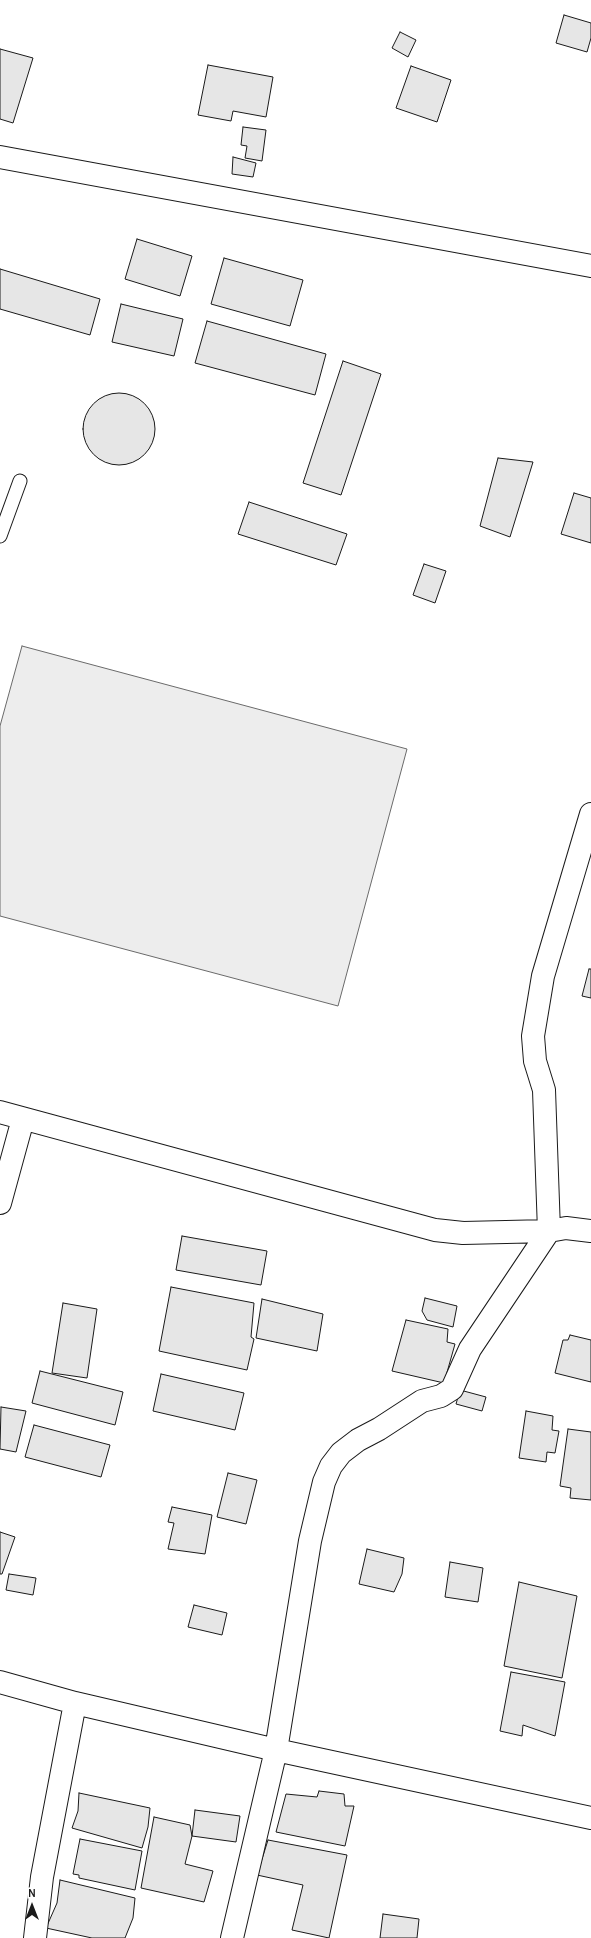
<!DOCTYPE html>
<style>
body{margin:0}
#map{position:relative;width:591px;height:1938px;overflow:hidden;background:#fff;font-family:Karla,sans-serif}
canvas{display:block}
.north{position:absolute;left:12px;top:1886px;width:40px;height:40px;-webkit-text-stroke:3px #fff;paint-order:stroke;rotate:0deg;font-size:11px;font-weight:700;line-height:16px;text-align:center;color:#1a1a1a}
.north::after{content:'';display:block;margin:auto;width:14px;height:18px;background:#1a1a1a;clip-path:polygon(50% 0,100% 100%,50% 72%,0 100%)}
</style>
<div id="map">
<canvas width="591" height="1938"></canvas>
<div class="north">N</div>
</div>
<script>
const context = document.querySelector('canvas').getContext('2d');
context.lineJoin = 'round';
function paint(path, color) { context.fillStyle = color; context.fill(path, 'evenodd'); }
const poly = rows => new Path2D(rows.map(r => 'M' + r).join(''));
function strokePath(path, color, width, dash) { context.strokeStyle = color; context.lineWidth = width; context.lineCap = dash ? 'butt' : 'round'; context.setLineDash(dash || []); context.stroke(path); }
const built = poly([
 [22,646,407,749,338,1006,0,916,0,726,22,646]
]);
const building = poly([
 [564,15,591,23,591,38,587,52,556,43,564,15],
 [400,32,416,40,408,57,392,48,400,32],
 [0,49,33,58,13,123,0,119,0,49],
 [208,65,273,77,266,117,233,111,231,121,198,115,208,65],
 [411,66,451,80,437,122,396,108,411,66],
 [243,127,266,130,262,161,245,158,247,146,241,145,243,127],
 [233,157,256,163,253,177,232,174,233,157],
 [137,239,192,256,180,296,125,279,137,239],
 [224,258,303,280,290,326,211,304,224,258],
 [0,269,100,299,90,335,0,309,0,269],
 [121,304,183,319,174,356,112,342,121,304],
 [207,321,326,354,315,395,195,363,207,321],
 [343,361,381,374,341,495,303,483,343,361],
 '83 429a36 36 0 1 1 72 0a36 36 0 1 1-72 0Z',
 [498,458,533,462,510,537,480,526,498,458],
 [574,493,591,498,591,543,561,534,574,493],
 [249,502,347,534,336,565,238,534,249,502],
 [424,564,446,571,435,603,413,595,424,564],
 [589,969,591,969,591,998,582,996,589,969],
 [182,1236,267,1251,261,1285,176,1270,182,1236],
 [171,1287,254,1303,251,1337,254,1339,247,1370,159,1351,171,1287],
 [425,1298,457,1306,453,1327,427,1320,422,1311,425,1298],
 [262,1299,323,1314,317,1351,256,1338,262,1299],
 [63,1303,97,1309,87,1378,52,1373,63,1303],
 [406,1320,448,1329,447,1342,455,1344,444,1383,392,1371,406,1320],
 [570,1335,591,1340,591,1382,555,1373,563,1340,568,1340,570,1335],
 [40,1371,123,1392,115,1425,32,1403,40,1371],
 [161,1374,244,1393,235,1430,153,1411,161,1374],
 [460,1390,486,1397,482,1411,456,1404,460,1390],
 [1,1407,26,1411,16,1452,0,1449,1,1407],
 [526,1411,553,1416,552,1430,559,1431,555,1453,547,1452,546,1462,519,1458,526,1411],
 [34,1425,110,1445,101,1477,25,1457,34,1425],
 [568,1429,591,1432,591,1500,570,1498,571,1488,560,1486,568,1429],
 [228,1473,257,1480,246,1524,217,1517,228,1473],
 [172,1507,212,1515,205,1554,168,1549,174,1523,168,1522,172,1507],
 [0,1532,15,1537,2,1574,0,1574,0,1532],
 [367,1549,404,1558,402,1574,394,1592,359,1584,367,1549],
 [450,1562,483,1568,478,1602,445,1597,450,1562],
 [9,1574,36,1578,33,1595,6,1590,9,1574],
 [519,1582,577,1596,562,1678,504,1666,519,1582],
 [194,1605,227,1613,222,1635,188,1627,194,1605],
 [511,1672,565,1682,555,1736,523,1725,522,1736,500,1731,511,1672],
 [319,1791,344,1794,345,1806,354,1806,345,1846,276,1832,286,1794,317,1797,319,1791],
 [79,1793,150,1808,148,1827,142,1848,72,1828,78,1811,79,1793],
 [195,1810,240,1816,236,1842,192,1836,195,1810],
 [154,1817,190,1825,192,1836,185,1864,213,1871,204,1902,141,1888,154,1817],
 [80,1839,142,1851,135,1890,79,1878,79,1875,73,1874,80,1839],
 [268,1840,347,1855,329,1938,292,1930,303,1885,257,1875,268,1840],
 [60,1880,135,1898,133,1918,125,1938,92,1938,46,1928,57,1903,60,1880],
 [383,1914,419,1919,417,1938,380,1938,383,1914]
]);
const service = poly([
 [0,536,20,481]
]);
const minor = poly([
 [0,157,591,266],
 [0,1112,435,1230,463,1233,549,1231,566,1228,591,1231],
 [0,1203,23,1119],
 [0,1682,75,1703,276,1750,591,1818],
 [35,1938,42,1877,75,1703],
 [232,1938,276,1750,310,1541,324,1482,331,1466,341,1453,358,1440,379,1429,422,1401,441,1396,452,1389,470,1349,549,1231,544,1090,535,1061,533,1036,543,976,591,814]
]);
paint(built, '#ededed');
strokePath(built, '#6a6a6a', 1);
paint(building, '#e6e6e6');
strokePath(building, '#1a1a1a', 1);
strokePath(service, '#1a1a1a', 15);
strokePath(minor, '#1a1a1a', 24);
strokePath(service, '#fff', 13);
strokePath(minor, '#fff', 22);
</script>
